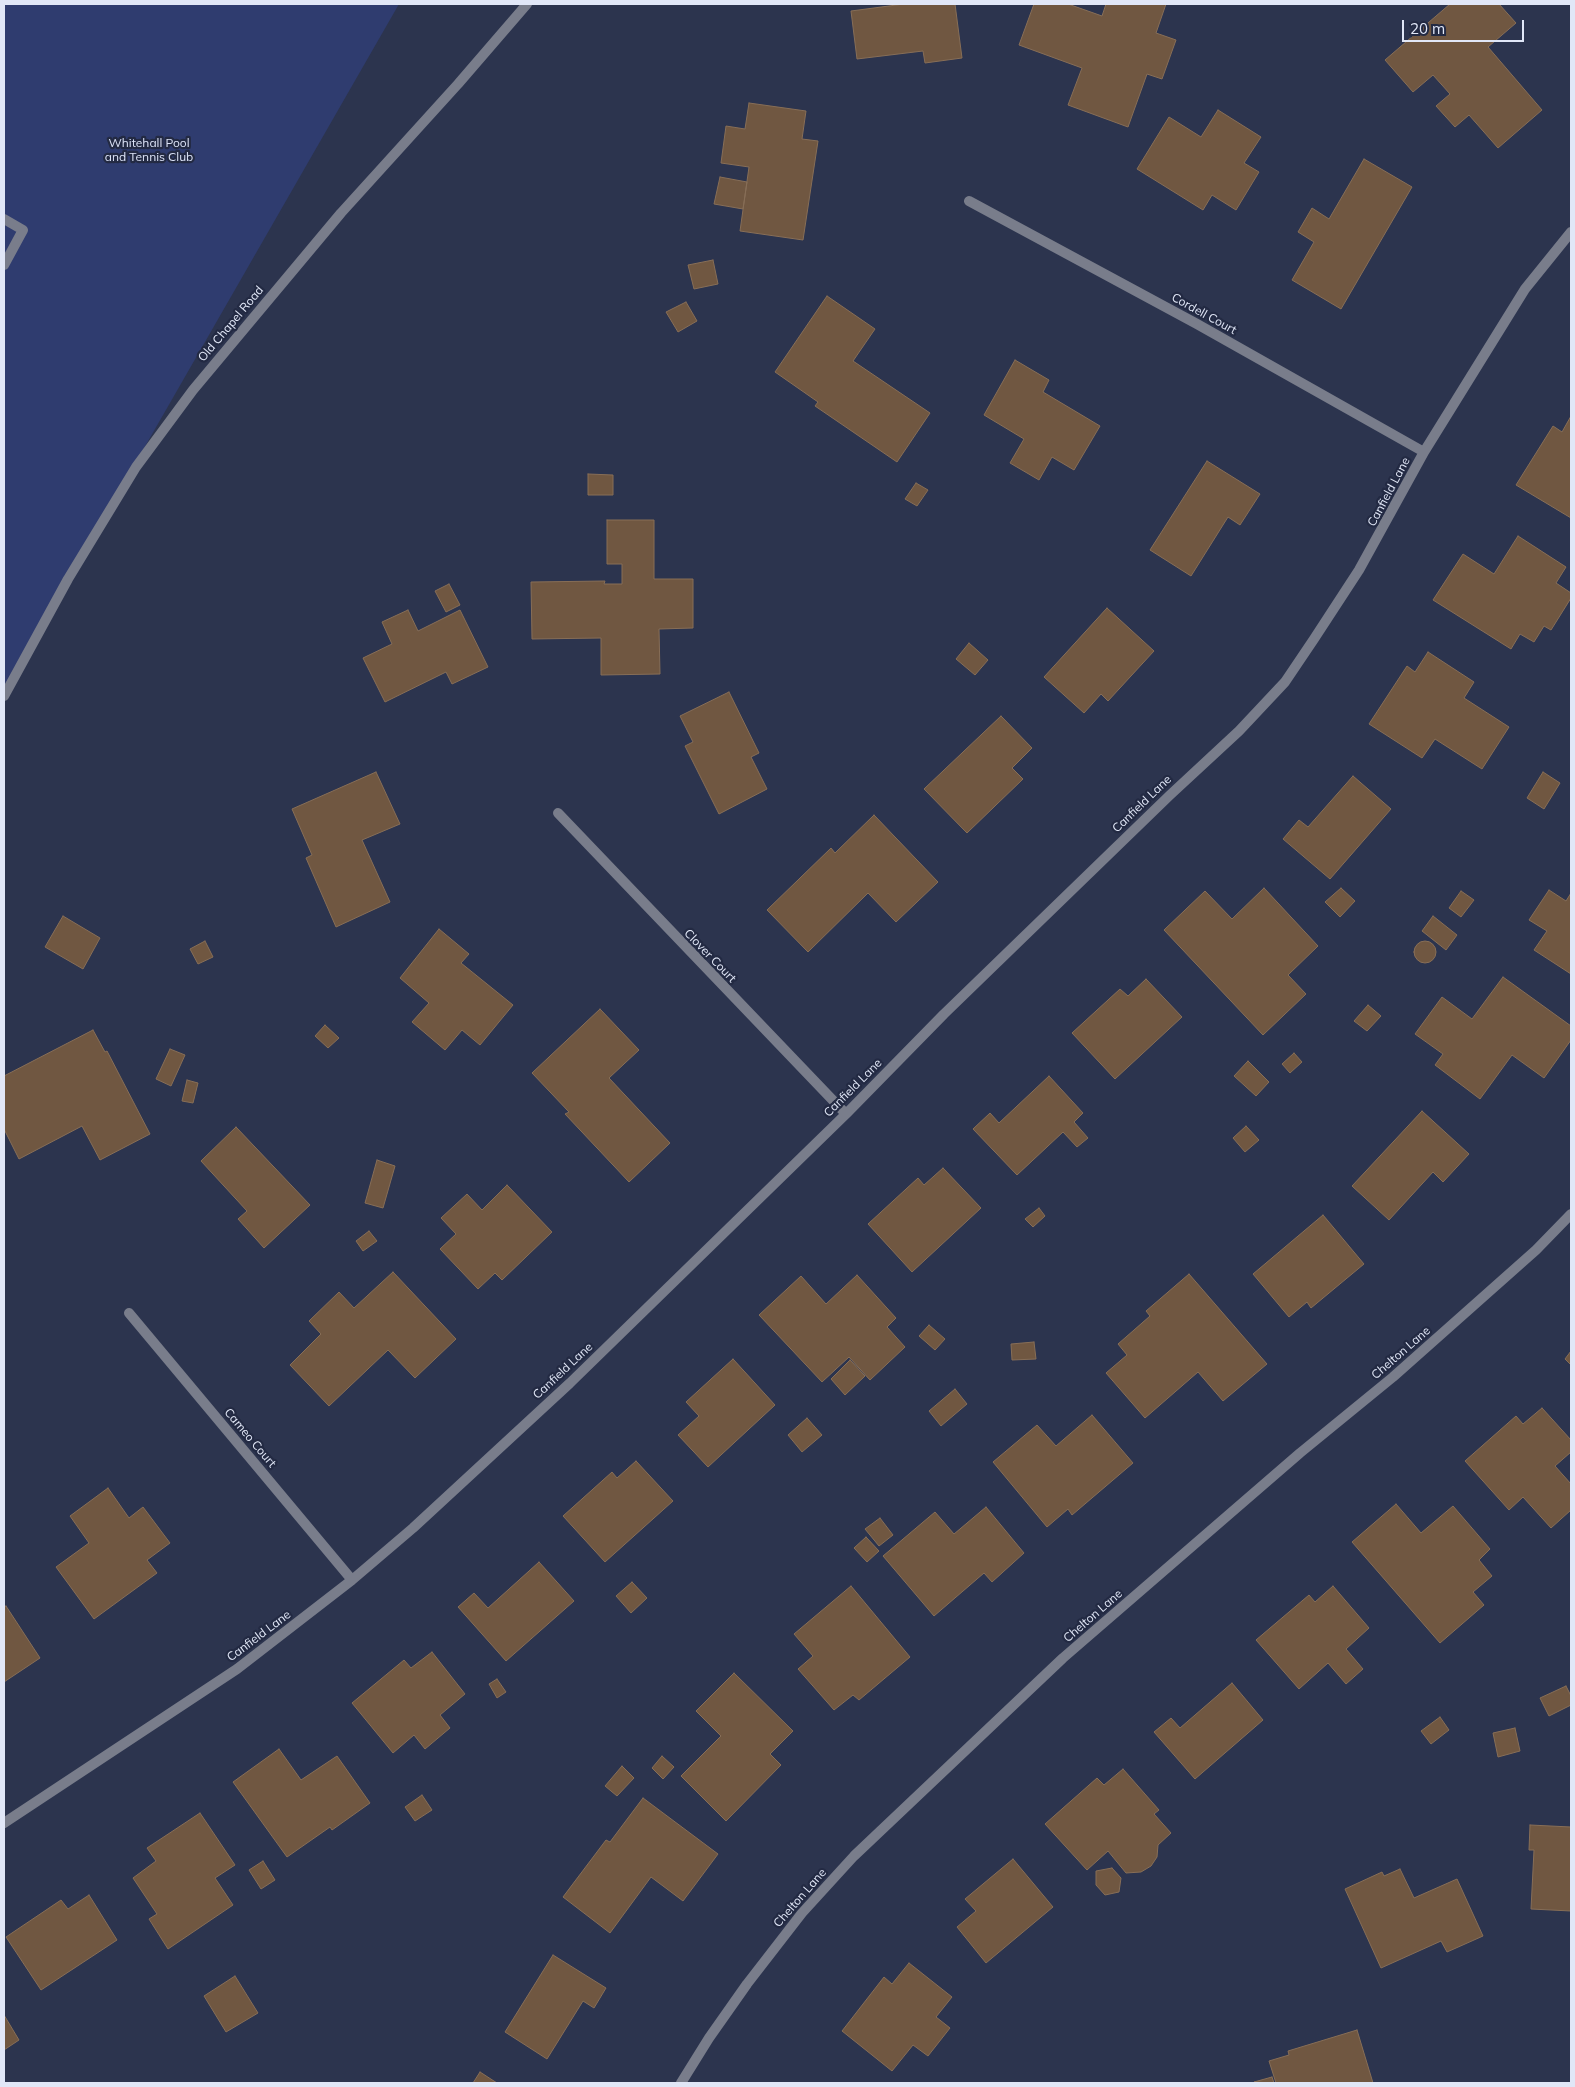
<!DOCTYPE html>
<style>
body{margin:0}
#map{position:relative;width:1575px;height:2087px;overflow:hidden;background:#2c344e;font-family:Mulish,sans-serif}
canvas{display:block}
.frame{position:absolute;inset:0;border:5px solid #e1e7f7;pointer-events:none}
.scale{position:absolute;left:1402px;top:20px;width:122px;height:22px;box-sizing:border-box;border:2px solid #e1e7f7;border-top:0;padding-left:6px;font-size:15px;line-height:18px;white-space:nowrap;color:#e1e7f7;-webkit-text-stroke:4px #232a43;paint-order:stroke}
</style>
<div id="map">
<canvas width="1575" height="2087"></canvas>
<div class="frame"></div>
<div class="scale">20 m</div>
</div>
<script>
const context = document.querySelector('canvas').getContext('2d');
context.lineJoin = 'round';
function paint(path, color) { context.fillStyle = color; context.fill(path, 'evenodd'); }
const poly = rows => new Path2D(rows.map(r => 'M' + r).join(''));
function strokePath(path, color, width, dash) { context.strokeStyle = color; context.lineWidth = width; context.lineCap = dash ? 'butt' : 'round'; context.setLineDash(dash || []); context.stroke(path); }
function drawText(font, color, halo, rows, align = 'center') {
  context.font = font + ' Mulish,sans-serif'; context.lineWidth = 4.5; context.setLineDash([]); context.textBaseline = 'middle'; context.strokeStyle = halo; context.fillStyle = color; for (const [text, x, y, turn = 0] of rows) {
    context.save(); context.translate(x, y); context.rotate((+turn || 0) * Math.PI / 180); context.textAlign = isNaN(turn) ? turn : align; if (halo) context.strokeText(text, 0, 0); context.fillText(text, 0, 0); context.restore();
  }
}
const green = poly([
 [4,4,399,4,4,692]
]);
const building = poly([
 [904,4,955,4,962,58,925,63,923,51,857,59,851,11,904,4],
 [1034,4,1068,4,1102,16,1106,4,1166,4,1156,33,1176,40,1162,79,1147,74,1128,127,1068,105,1082,68,1019,45,1034,4],
 [1450,4,1499,4,1516,23,1488,47,1542,110,1498,148,1469,115,1455,127,1436,106,1450,94,1433,75,1413,92,1385,60,1450,4],
 [749,103,806,111,802,139,818,141,803,240,740,231,749,167,721,163,726,126,745,129,749,103],
 [1218,110,1261,137,1244,163,1259,172,1236,210,1212,195,1203,210,1137,169,1169,117,1201,137,1218,110],
 [1364,159,1412,187,1341,309,1292,280,1314,242,1298,232,1312,208,1329,219,1364,159],
 [720,177,747,182,743,209,714,204,720,177],
 [713,260,718,284,694,289,688,265,713,260],
 [827,296,875,329,853,361,930,413,897,462,815,406,818,402,775,372,827,296],
 [686,302,697,321,678,332,666,312,686,302],
 [1015,360,1049,380,1043,392,1100,426,1074,470,1052,457,1039,480,1010,463,1024,439,984,415,1015,360],
 [1571,416,1571,518,1516,485,1553,426,1562,432,1571,416],
 [1207,461,1260,494,1240,525,1228,517,1191,576,1150,550,1207,461],
 [588,474,613,475,613,495,588,495,588,474],
 [916,483,928,490,917,506,905,499,916,483],
 [607,520,654,520,654,579,693,579,693,628,659,629,660,674,601,675,601,638,532,639,531,582,605,581,604,584,622,584,622,564,607,564,607,520],
 [1518,536,1566,567,1556,583,1571,593,1571,598,1551,630,1544,626,1534,642,1520,634,1511,649,1433,600,1463,554,1494,574,1518,536],
 [449,584,460,605,446,612,435,591,449,584],
 [1107,608,1154,651,1108,701,1101,694,1084,713,1044,677,1107,608],
 [408,610,418,631,460,610,488,667,452,684,446,672,385,702,363,658,392,644,382,622,408,610],
 [969,643,988,660,975,675,956,659,969,643],
 [1428,652,1474,682,1464,698,1509,727,1482,769,1435,739,1422,758,1369,724,1407,666,1415,672,1428,652],
 [729,692,759,753,751,757,767,789,719,814,685,746,693,742,680,716,729,692],
 [1001,716,1032,748,1012,768,1023,779,967,833,924,789,1001,716],
 [376,772,400,824,362,840,390,902,336,927,306,858,312,855,292,809,376,772],
 [1543,772,1560,783,1544,809,1527,798,1543,772],
 [1353,776,1391,809,1330,879,1283,839,1299,820,1308,827,1353,776],
 [874,815,938,882,896,922,868,893,808,952,767,910,831,848,835,853,874,815],
 [1264,888,1318,946,1288,975,1306,994,1263,1035,1164,930,1205,891,1232,919,1264,888],
 [1341,888,1355,901,1340,917,1325,902,1341,888],
 [1549,890,1566,901,1571,893,1571,974,1534,950,1547,931,1529,920,1549,890],
 [1461,891,1474,900,1461,917,1449,908,1461,891],
 [63,916,100,938,83,969,45,947,63,916],
 [1433,916,1457,935,1446,950,1422,931,1433,916],
 [439,929,469,954,461,963,513,1005,480,1045,462,1030,445,1050,412,1022,429,1003,400,978,439,929],
 [205,941,213,957,198,964,190,949,205,941],
 '1414 952a11 11 0 1 1 22 0a11 11 0 1 1-22 0Z',
 [1503,977,1571,1026,1571,1040,1544,1078,1512,1055,1480,1099,1435,1065,1443,1054,1415,1034,1442,997,1472,1019,1503,977],
 [1146,979,1182,1017,1115,1079,1072,1033,1120,989,1128,996,1146,979],
 [1368,1005,1381,1016,1367,1031,1354,1021,1368,1005],
 [600,1009,639,1050,609,1078,670,1143,629,1182,565,1114,569,1112,532,1073,600,1009],
 [325,1025,339,1038,328,1048,315,1036,325,1025],
 [93,1030,105,1052,107,1051,150,1134,100,1160,82,1126,19,1159,4,1129,4,1076,93,1030],
 [170,1049,185,1055,171,1086,156,1079,170,1049],
 [1294,1053,1302,1062,1290,1073,1282,1064,1294,1053],
 [1248,1061,1269,1082,1256,1096,1234,1076,1248,1061],
 [1049,1076,1083,1113,1074,1122,1088,1138,1077,1147,1063,1132,1017,1175,973,1129,990,1113,999,1123,1049,1076],
 [187,1080,198,1083,193,1103,182,1101,187,1080],
 [1422,1111,1469,1154,1443,1182,1433,1172,1389,1220,1352,1186,1422,1111],
 [1246,1126,1259,1140,1245,1152,1233,1138,1246,1126],
 [236,1127,310,1205,264,1248,238,1219,247,1211,201,1161,236,1127],
 [377,1160,395,1166,383,1208,365,1203,377,1160],
 [943,1168,981,1208,912,1272,868,1224,918,1178,924,1185,943,1168],
 [507,1185,552,1232,502,1280,495,1273,478,1289,440,1249,456,1234,441,1218,467,1194,482,1210,507,1185],
 [1039,1208,1045,1216,1033,1227,1025,1219,1039,1208],
 [1323,1215,1364,1264,1311,1308,1307,1302,1289,1317,1253,1274,1323,1215],
 [369,1231,377,1241,363,1251,356,1241,369,1231],
 [393,1272,456,1339,415,1378,388,1350,329,1406,290,1365,321,1334,309,1321,339,1292,354,1308,393,1272],
 [1189,1274,1267,1364,1223,1401,1198,1372,1145,1418,1106,1373,1127,1355,1118,1344,1150,1316,1146,1311,1189,1274],
 [857,1275,896,1318,887,1327,905,1347,870,1380,849,1357,822,1382,759,1315,801,1276,826,1304,857,1275],
 [929,1325,945,1339,935,1350,919,1336,929,1325],
 [1034,1342,1036,1359,1012,1360,1011,1344,1034,1342],
 [1571,1351,1571,1365,1565,1359,1571,1351],
 [733,1359,775,1405,708,1467,678,1435,699,1416,686,1402,733,1359],
 [850,1360,865,1376,845,1395,831,1379,850,1360],
 [955,1389,967,1404,941,1426,929,1411,955,1389],
 [1542,1408,1571,1440,1571,1452,1555,1466,1571,1484,1571,1510,1551,1528,1523,1497,1509,1510,1465,1461,1516,1416,1523,1424,1542,1408],
 [1092,1415,1133,1463,1072,1515,1068,1509,1047,1527,993,1462,1037,1425,1056,1446,1092,1415],
 [807,1418,822,1435,802,1452,788,1435,807,1418],
 [636,1461,673,1501,605,1562,563,1516,612,1472,617,1478,636,1461],
 [108,1488,129,1518,143,1507,170,1543,147,1560,157,1573,94,1619,56,1567,89,1543,70,1516,108,1488],
 [1396,1504,1421,1533,1453,1506,1490,1549,1479,1560,1492,1576,1473,1592,1484,1605,1440,1643,1352,1542,1396,1504],
 [986,1507,1024,1553,992,1582,984,1573,934,1616,883,1556,935,1512,954,1534,986,1507],
 [880,1518,893,1535,879,1546,865,1529,880,1518],
 [866,1537,879,1551,867,1562,854,1548,866,1537],
 [539,1562,574,1601,506,1661,458,1607,474,1593,488,1608,539,1562],
 [632,1582,647,1598,631,1613,616,1596,632,1582],
 [851,1586,910,1657,859,1700,853,1695,834,1710,798,1669,813,1656,794,1634,851,1586],
 [1333,1586,1369,1628,1346,1649,1363,1669,1346,1684,1328,1663,1299,1689,1256,1640,1309,1595,1315,1602,1333,1586],
 [6,1606,40,1658,4,1682,4,1607,6,1606],
 [432,1652,465,1694,440,1715,450,1728,425,1749,414,1735,393,1753,352,1703,404,1660,411,1668,432,1652],
 [734,1673,793,1731,770,1754,781,1765,726,1821,681,1776,721,1736,696,1711,734,1673],
 [497,1679,506,1692,497,1698,489,1684,497,1679],
 [1232,1683,1263,1720,1195,1779,1154,1732,1171,1718,1180,1728,1232,1683],
 [1566,1686,1571,1696,1571,1705,1549,1716,1540,1698,1566,1686],
 [1440,1717,1449,1730,1431,1744,1421,1731,1440,1717],
 [1515,1728,1520,1751,1498,1757,1493,1733,1515,1728],
 [279,1749,301,1780,337,1756,370,1803,332,1830,330,1827,287,1857,233,1782,279,1749],
 [662,1756,674,1767,663,1779,652,1768,662,1756],
 [622,1766,634,1778,617,1796,605,1786,622,1766],
 [1123,1769,1159,1810,1154,1814,1171,1833,1158,1845,1157,1857,1151,1866,1141,1872,1126,1873,1108,1851,1087,1870,1045,1824,1097,1778,1104,1785,1123,1769],
 [422,1795,432,1810,415,1821,405,1807,422,1795],
 [643,1798,718,1854,683,1901,651,1877,610,1933,563,1897,606,1840,610,1842,643,1798],
 [200,1813,235,1865,215,1878,233,1905,168,1949,149,1919,157,1914,133,1878,156,1861,147,1848,200,1813],
 [1530,1825,1571,1827,1571,1911,1531,1909,1534,1850,1529,1850,1530,1825],
 [1013,1859,1053,1907,986,1963,957,1927,976,1911,965,1899,1013,1859],
 [263,1861,275,1880,261,1889,249,1870,263,1861],
 [1112,1868,1121,1878,1119,1892,1105,1895,1096,1885,1096,1871,1112,1868],
 [1400,1869,1414,1898,1457,1879,1483,1936,1447,1952,1441,1941,1381,1968,1345,1889,1382,1872,1384,1876,1400,1869],
 [89,1895,117,1940,41,1990,6,1937,61,1900,68,1909,89,1895],
 [553,1955,606,1988,594,2008,583,2001,547,2059,505,2032,553,1955],
 [909,1963,952,1997,936,2017,950,2028,928,2056,913,2045,892,2071,842,2031,884,1977,892,1984,909,1963],
 [235,1976,258,2013,226,2032,204,1996,235,1976],
 [4,2015,19,2040,4,2050,4,2015],
 [1357,2030,1373,2083,1276,2083,1269,2061,1289,2055,1288,2051,1357,2030],
 [480,2072,497,2083,473,2083,480,2072],
 [1272,2077,1274,2083,1254,2082,1272,2077]
]);
const service = poly([
 [4,219,23,230,4,265]
]);
const minor = poly([
 [969,201,1197,324,1424,452],
 [558,813,846,1114],
 [129,1313,352,1580],
 [4,1823,237,1669,352,1580,413,1528,570,1383,846,1114,944,1014,1170,795,1239,731,1285,682,1314,639,1359,570,1424,452,1525,289,1571,232],
 [681,2083,709,2038,747,1984,802,1913,854,1856,1063,1658,1300,1453,1393,1377,1536,1250,1571,1214]
]);
const tertiary = poly([
 [4,696,68,579,136,467,193,390,341,213,458,84,527,4]
]);
const parkNames = [
 ["Whitehall Pool",149,143],
 ["and Tennis Club",149,157]
];
const streetNames = [
 ["Cordell Court",1204,314,29],
 ["Old Chapel Road",231,324,-50],
 ["Canfield Lane",1389,492,-62],
 ["Canfield Lane",1142,804,-44],
 ["Clover Court",710,956,46],
 ["Canfield Lane",853,1088,-45],
 ["Chelton Lane",1401,1353,-41],
 ["Canfield Lane",563,1371,-43],
 ["Cameo Court",250,1438,50],
 ["Chelton Lane",1093,1616,-41],
 ["Canfield Lane",259,1636,-37],
 ["Chelton Lane",800,1898,-49]
];
paint(green, '#2f3c6f');
paint(building, '#705741');
strokePath(building, '#876e57', 1);
strokePath(service, '#797d8b', 10);
strokePath(minor, '#797d8b', 10);
strokePath(tertiary, '#797d8b', 10);
drawText('12px', '#dce3f7', '#232a43', parkNames);
drawText('12px', '#e1e7f7', '#232a43', streetNames);
</script>
